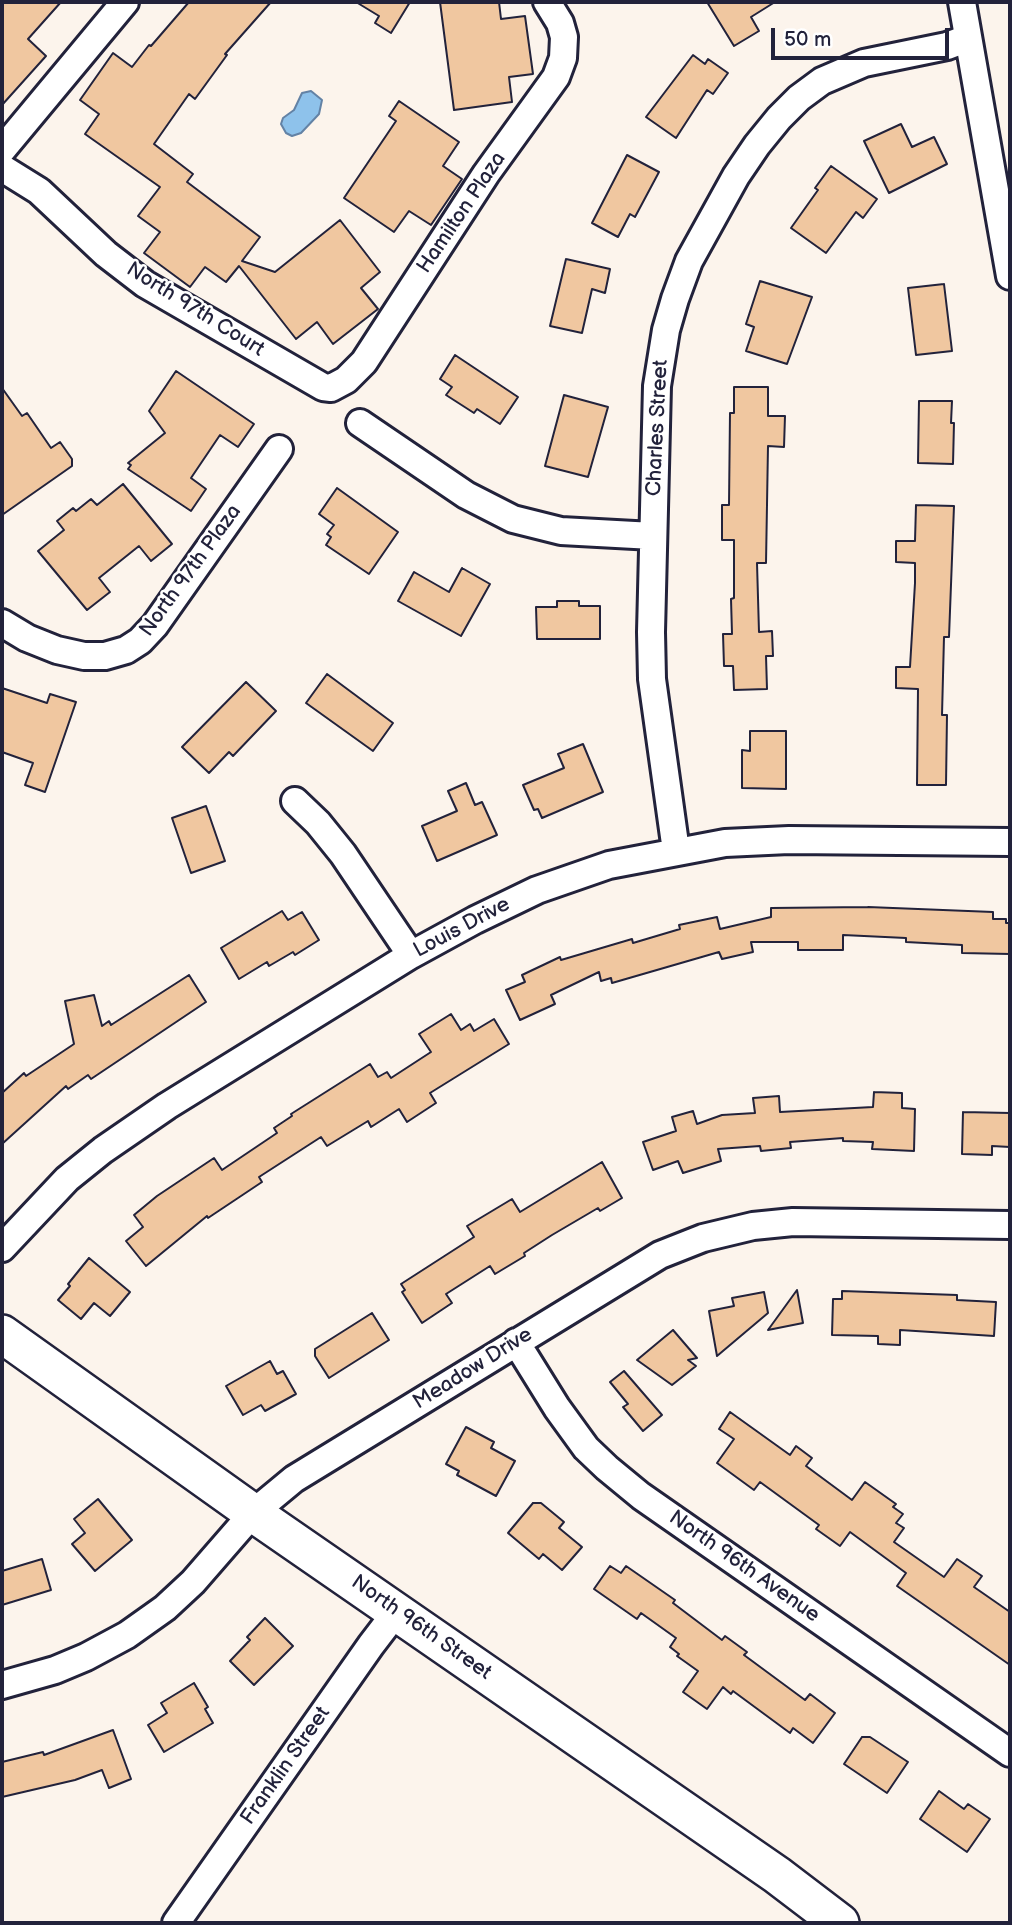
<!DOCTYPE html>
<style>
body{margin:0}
#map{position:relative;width:1012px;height:1925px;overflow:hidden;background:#fcf4ec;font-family:"Balsamiq Sans",sans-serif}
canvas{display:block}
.frame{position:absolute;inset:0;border:4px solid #22223b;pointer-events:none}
.scale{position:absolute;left:771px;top:28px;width:178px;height:32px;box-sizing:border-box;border:4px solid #22223b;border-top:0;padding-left:9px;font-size:21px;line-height:24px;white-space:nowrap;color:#22223b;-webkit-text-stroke:5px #fff;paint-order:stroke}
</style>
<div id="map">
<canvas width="1012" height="1925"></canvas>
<div class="frame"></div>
<div class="scale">50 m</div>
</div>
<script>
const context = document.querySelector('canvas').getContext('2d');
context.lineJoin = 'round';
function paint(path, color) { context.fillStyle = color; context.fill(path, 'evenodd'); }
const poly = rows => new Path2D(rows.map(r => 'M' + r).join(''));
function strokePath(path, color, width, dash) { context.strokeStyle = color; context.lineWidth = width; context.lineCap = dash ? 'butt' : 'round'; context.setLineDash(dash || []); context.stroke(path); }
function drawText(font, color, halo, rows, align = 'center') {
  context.font = font + ' "Balsamiq Sans",sans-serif'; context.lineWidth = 5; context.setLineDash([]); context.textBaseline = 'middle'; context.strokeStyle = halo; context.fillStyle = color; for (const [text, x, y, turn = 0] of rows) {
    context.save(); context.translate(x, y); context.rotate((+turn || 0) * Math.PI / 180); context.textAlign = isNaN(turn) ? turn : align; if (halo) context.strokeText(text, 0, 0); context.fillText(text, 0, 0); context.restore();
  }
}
const water = poly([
 [311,91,322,100,319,114,301,133,292,136,286,133,281,124,283,118,294,110,302,93,311,91]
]);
const building = poly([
 [2,2,61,2,28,39,46,56,2,105,2,2],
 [189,2,271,2,225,54,227,55,195,99,189,94,154,144,193,174,187,182,260,237,242,261,275,272,340,220,380,272,361,288,378,309,333,344,317,322,296,339,239,266,226,282,205,267,190,287,144,253,160,232,138,216,160,187,85,134,99,114,80,100,113,53,132,67,149,45,151,46,189,2],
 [356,2,410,2,391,33,375,23,379,16,356,2],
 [440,2,499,2,501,19,525,16,533,74,509,77,512,102,454,110,440,2],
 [707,2,775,2,751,17,759,31,734,46,707,2],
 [693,55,705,64,708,59,728,73,713,94,707,90,676,138,646,117,693,55],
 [399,101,459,142,443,166,462,179,431,225,409,211,394,232,344,198,396,121,389,116,399,101],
 [901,124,912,147,934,137,947,164,889,193,864,141,901,124],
 [627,155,659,172,635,217,630,214,618,237,592,223,627,155],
 [831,166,877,199,863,218,856,212,826,253,791,228,818,190,815,188,831,166],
 [566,259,610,269,605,293,592,289,582,333,550,326,566,259],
 [760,281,812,297,787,364,746,351,754,327,746,324,760,281],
 [944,284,952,351,916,355,908,288,944,284],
 [455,355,518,397,500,424,477,409,474,413,446,395,452,387,440,379,455,355],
 [176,371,254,424,238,447,220,435,191,478,206,489,191,511,128,469,131,465,128,463,165,433,149,411,176,371],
 [734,387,768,387,768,416,785,416,784,447,768,446,766,563,757,563,759,632,772,631,773,656,766,656,767,689,734,690,733,666,724,666,723,634,732,634,731,599,734,598,734,540,722,540,722,505,729,505,730,413,734,413,734,387],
 [2,388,22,416,27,413,51,448,60,442,72,459,72,466,2,515,2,388],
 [564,395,608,407,588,477,545,466,564,395],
 [919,401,952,401,951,423,954,423,953,464,918,463,919,401],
 [123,484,172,544,151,561,139,546,99,578,110,592,87,610,38,551,64,530,57,521,73,508,76,511,91,499,97,505,123,484],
 [337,488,398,532,369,574,326,545,331,537,327,534,334,525,319,514,337,488],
 [916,505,954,506,949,637,944,637,942,715,947,715,946,785,917,785,918,689,896,688,896,667,910,667,915,583,915,563,896,562,896,541,915,541,916,505],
 [462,568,490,584,461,636,398,601,414,572,449,592,462,568],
 [557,601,579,601,579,606,600,606,600,639,537,639,536,607,557,607,557,601],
 [327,674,393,723,373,751,306,703,327,674],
 [246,682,276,711,233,756,229,752,209,773,182,747,246,682],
 [2,688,47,703,50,694,76,702,45,792,25,785,33,763,2,752,2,688],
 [750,731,786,731,786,789,742,788,742,750,750,751,750,731],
 [583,744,603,792,542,818,538,809,534,810,523,785,564,768,558,754,583,744],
 [466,783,475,805,482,802,497,835,437,861,422,826,457,811,448,791,466,783],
 [206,806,225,861,191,873,172,818,206,806],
 [868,907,993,912,993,919,1006,919,1006,923,1010,923,1010,954,962,953,962,945,906,942,906,938,843,935,843,950,798,950,798,942,751,942,753,952,722,959,719,952,612,983,611,978,601,981,599,972,551,995,555,1004,520,1020,506,990,525,982,522,975,560,957,561,960,632,939,633,943,680,929,679,925,717,917,720,929,771,917,771,908,868,907],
 [282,911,288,920,302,912,319,940,295,955,293,952,269,966,267,962,239,979,221,948,282,911],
 [189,975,206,1002,91,1079,88,1075,68,1089,66,1086,2,1144,2,1093,24,1073,26,1076,74,1044,65,1001,94,995,102,1026,109,1021,111,1025,189,975],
 [451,1014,461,1030,470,1024,474,1031,494,1019,509,1044,430,1093,436,1103,407,1122,399,1109,371,1127,368,1121,327,1146,321,1137,259,1177,262,1182,208,1218,207,1216,146,1266,126,1241,143,1227,134,1215,157,1196,214,1158,222,1170,277,1133,274,1128,292,1116,291,1114,370,1064,378,1077,387,1072,391,1078,431,1052,419,1034,451,1014],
 [874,1092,902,1093,902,1108,915,1109,914,1151,872,1149,873,1142,843,1141,843,1138,790,1142,791,1148,761,1151,760,1146,718,1149,721,1161,683,1173,678,1161,653,1170,643,1142,676,1131,672,1117,693,1111,697,1124,722,1115,755,1113,753,1098,779,1096,780,1112,873,1107,874,1092],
 [963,1112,1010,1113,1010,1147,992,1146,992,1155,962,1154,963,1112],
 [602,1162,622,1198,600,1211,598,1208,552,1235,524,1253,525,1256,495,1274,490,1266,446,1294,452,1303,422,1323,402,1292,405,1290,401,1284,474,1237,467,1226,512,1199,520,1212,602,1162],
 [89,1258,130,1292,110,1316,94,1303,81,1319,58,1300,70,1286,68,1284,89,1258],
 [797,1290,803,1323,768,1330,797,1290],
 [842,1291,957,1295,957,1300,996,1302,994,1336,900,1330,900,1345,878,1344,878,1336,832,1335,833,1299,842,1299,842,1291],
 [764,1292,768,1313,717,1356,709,1311,734,1306,732,1298,764,1292],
 [372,1313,389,1340,329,1378,315,1356,315,1349,372,1313],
 [673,1330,697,1358,688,1360,696,1366,672,1385,637,1360,673,1330],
 [270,1361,277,1374,283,1371,296,1394,265,1411,261,1405,243,1415,226,1386,270,1361],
 [624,1371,662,1415,643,1431,623,1407,628,1404,610,1382,624,1371],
 [730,1412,790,1455,796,1446,812,1458,806,1466,852,1500,865,1482,896,1504,893,1507,903,1514,896,1523,904,1528,894,1542,944,1577,957,1559,982,1576,974,1587,1010,1612,1010,1665,897,1586,906,1573,850,1532,840,1546,816,1529,819,1525,760,1482,754,1490,717,1463,734,1439,719,1429,730,1412],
 [466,1427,494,1442,491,1448,515,1461,496,1496,457,1475,459,1471,446,1464,466,1427],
 [98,1499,132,1540,95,1571,72,1544,85,1533,74,1519,98,1499],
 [533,1503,541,1503,564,1522,559,1528,582,1547,562,1570,543,1554,539,1559,508,1533,533,1503],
 [42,1559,51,1590,2,1605,2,1571,42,1559],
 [610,1566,621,1573,626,1566,675,1600,673,1603,722,1640,725,1636,747,1652,744,1655,805,1700,810,1694,835,1713,813,1743,793,1728,790,1733,733,1691,731,1694,723,1687,707,1709,683,1692,698,1671,677,1656,679,1654,670,1647,676,1638,641,1613,637,1619,594,1589,610,1566],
 [265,1618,293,1646,254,1685,230,1661,250,1640,247,1637,265,1618],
 [194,1683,208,1707,205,1709,213,1723,164,1752,148,1725,167,1713,161,1703,194,1683],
 [113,1730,131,1779,109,1788,102,1770,75,1780,2,1797,2,1762,43,1752,44,1755,113,1730],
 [862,1737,870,1737,908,1762,887,1793,844,1764,862,1737],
 [939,1791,964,1809,968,1804,990,1819,967,1852,920,1819,939,1791]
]);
const street = poly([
 [962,2,1010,276],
 [2,150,125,2],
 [2,168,39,191,106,254,145,284,323,387,331,388,346,380,364,362,486,174,556,77,563,58,564,37,560,23,547,2],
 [360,423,466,495,513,519,561,531,653,536],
 [2,623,27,638,57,650,84,656,105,656,126,650,140,641,155,625,279,449],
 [295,801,318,823,343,854,411,955],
 [676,851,652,679,651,632,657,386,666,330,675,299,689,261,736,176,757,145,779,118,799,98,822,81,864,63,947,46,968,38],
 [2,1248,67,1179,103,1150,167,1106,411,955,475,920,537,890,609,865,725,843,789,840,1010,842],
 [516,1342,557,1408,586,1448,607,1468,641,1496,1010,1753],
 [2,1685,55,1670,86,1657,127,1635,165,1608,193,1582,253,1513,294,1479,660,1255,703,1238,753,1226,793,1222,1010,1225],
 [176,1923,371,1645,397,1611]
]);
const secondary = poly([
 [2,1334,253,1513,777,1875,840,1923]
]);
const streetNames = [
 ["Hamilton Plaza",462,213,-56],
 ["North 97th Court",195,310,32],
 ["Charles Street",658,428,-87],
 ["North 97th Plaza",191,571,-54],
 ["Louis Drive",462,928,-28],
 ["Meadow Drive",473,1369,-32],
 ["North 96th Avenue",744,1567,35],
 ["North 96th Street",421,1628,35],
 ["Franklin Street",286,1766,-55]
];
paint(water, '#8ec2eb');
strokePath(water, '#6382a5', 2);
paint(building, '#f0c7a0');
strokePath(building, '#22223b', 2);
strokePath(street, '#22223b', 32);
strokePath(secondary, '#22223b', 42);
strokePath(street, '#fff', 26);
strokePath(secondary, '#fff', 37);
drawText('21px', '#22223b', '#fff', streetNames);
</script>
